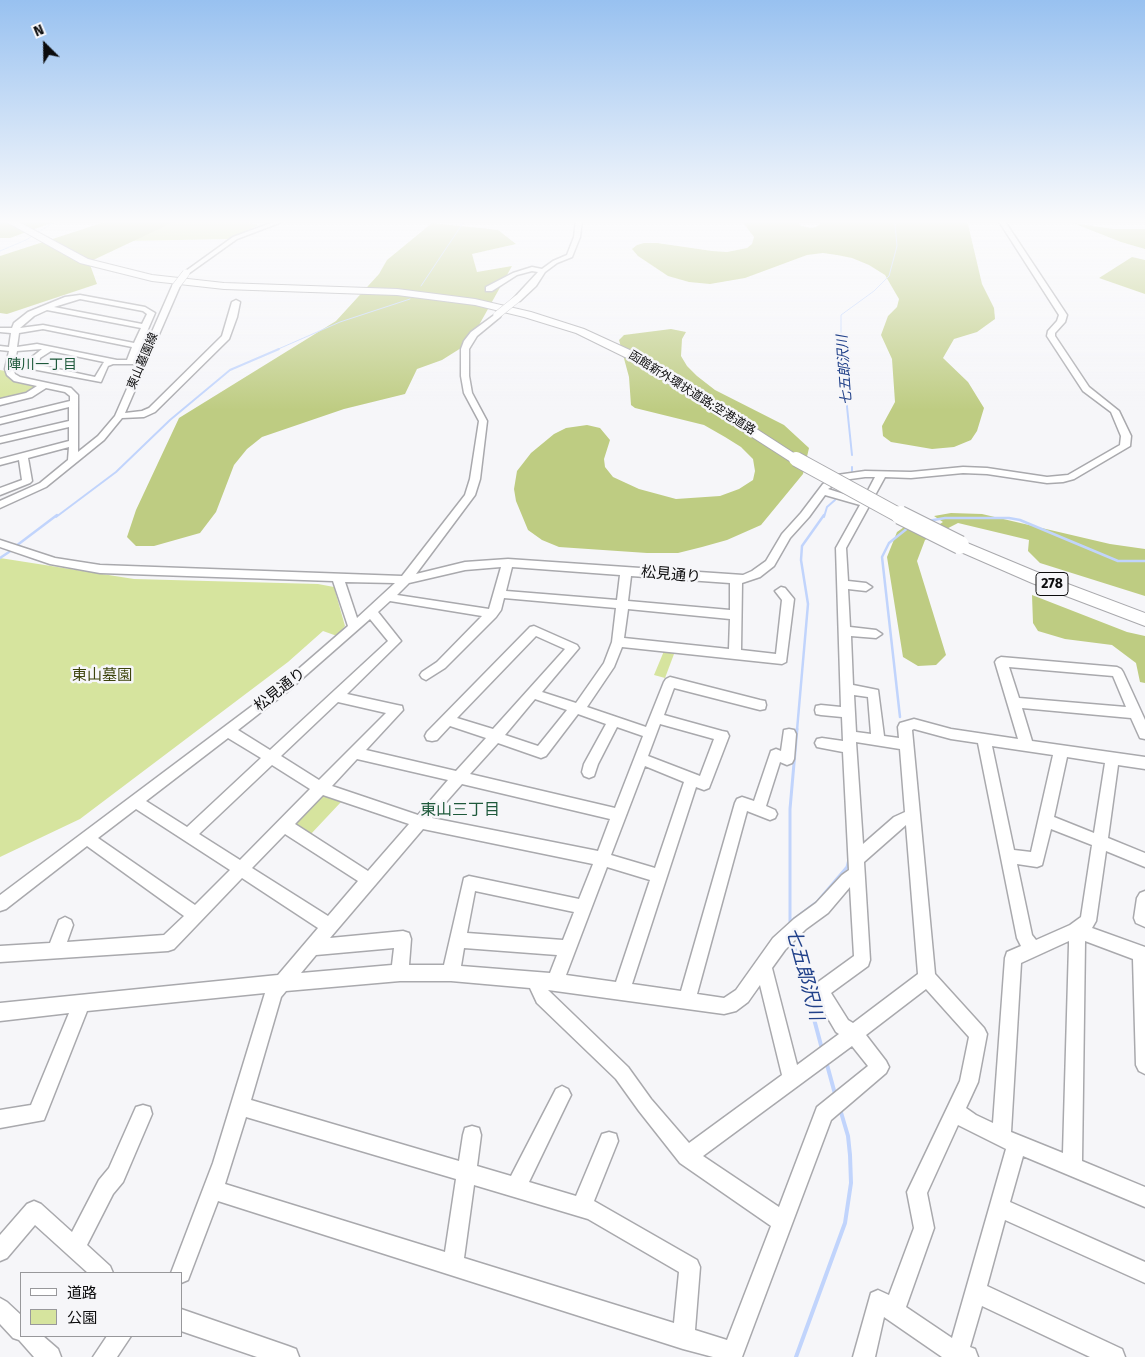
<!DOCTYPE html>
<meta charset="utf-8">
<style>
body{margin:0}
#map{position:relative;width:1145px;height:1357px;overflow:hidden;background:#f6f6f9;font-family:"Fira Sans","Noto Sans JP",sans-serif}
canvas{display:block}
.legend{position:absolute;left:20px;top:1272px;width:162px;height:65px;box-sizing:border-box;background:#f6f6f9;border:1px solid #98989b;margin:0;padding:6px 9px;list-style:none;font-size:15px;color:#0c0c0d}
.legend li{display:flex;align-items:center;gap:10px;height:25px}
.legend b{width:25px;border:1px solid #98989b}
.north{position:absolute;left:20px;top:20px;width:50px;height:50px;-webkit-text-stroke:4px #f6f6f9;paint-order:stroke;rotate:337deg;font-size:14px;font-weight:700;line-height:20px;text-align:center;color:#0c0c0d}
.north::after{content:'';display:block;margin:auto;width:18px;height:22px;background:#0c0c0d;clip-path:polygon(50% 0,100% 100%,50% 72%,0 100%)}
</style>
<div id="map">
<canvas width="1145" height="1357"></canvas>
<ul class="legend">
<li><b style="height:6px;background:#fff"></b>道路</li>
<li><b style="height:14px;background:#d6e49e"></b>公園</li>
</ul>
<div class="north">N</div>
</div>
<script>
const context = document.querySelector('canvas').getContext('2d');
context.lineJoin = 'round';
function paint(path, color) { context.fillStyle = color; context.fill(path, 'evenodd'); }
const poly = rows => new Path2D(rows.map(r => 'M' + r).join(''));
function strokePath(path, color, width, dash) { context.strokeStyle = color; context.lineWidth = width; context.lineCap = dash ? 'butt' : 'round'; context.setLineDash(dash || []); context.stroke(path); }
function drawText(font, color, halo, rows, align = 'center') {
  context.font = font + ' "Fira Sans","Noto Sans JP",sans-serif'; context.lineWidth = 5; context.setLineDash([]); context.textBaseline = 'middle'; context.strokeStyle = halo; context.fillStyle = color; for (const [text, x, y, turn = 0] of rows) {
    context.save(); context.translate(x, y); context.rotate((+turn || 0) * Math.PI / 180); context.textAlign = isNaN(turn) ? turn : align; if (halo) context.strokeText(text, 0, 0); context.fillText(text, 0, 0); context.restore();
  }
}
const green = poly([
 [135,220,240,220,259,225,228,239,74,242],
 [0,370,5,371,10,379,37,385,37,387,27,394,0,400],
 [0,558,134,579,318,584,334,587,345,626,337,636,323,631,288,662,80,819,0,857],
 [664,651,674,654,665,678,654,675],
 [323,796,341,802,310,835,294,825,294,821,318,797]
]);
const forest = poly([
 [0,220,59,220,10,238,0,238],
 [111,220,178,220,89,262,97,284,7,314,0,313,0,256],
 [741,220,795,220,801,226,811,228,816,227,825,220,967,220,982,284,994,308,995,319,977,332,954,339,943,358,968,382,984,408,977,431,971,440,954,447,932,449,891,442,883,436,882,426,895,402,892,359,881,335,888,316,897,307,899,299,885,275,869,265,852,258,837,255,823,253,807,255,745,278,710,284,689,282,668,276,638,256,632,249,637,245,644,243,657,243,712,251,727,252,747,248,752,244,754,237],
 [432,223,498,230,516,244,472,254,477,272,512,266,469,343,442,360,417,369,405,394,344,409,262,437,247,449,234,465,216,512,200,533,154,546,136,546,127,537,136,510,179,418,336,321,379,274,387,260],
 [1073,223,1113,229,1145,229,1145,249,1121,242],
 [1132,257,1145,260,1145,294,1099,278],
 [671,329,686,332,682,339,681,356,687,366,697,376,715,390,784,425,809,448,803,474,761,525,727,540,702,547,678,553,647,553,559,547,542,540,528,530,516,501,514,489,517,471,531,453,554,434,566,428,587,425,600,428,610,440,604,459,605,467,613,477,639,489,676,499,720,496,739,489,753,480,755,471,753,459,741,447,725,437,704,425,635,408,631,405,629,377,619,340,624,335],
 [951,513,982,514,1110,544,1145,549,1145,596,1040,563,1028,551,1029,540,958,523,925,540,917,561,946,655,936,665,918,666,903,657,887,557,897,532,907,525,926,533,943,522,934,516],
 [1032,595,1127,632,1145,636,1145,683,1140,682,1136,663,1112,645,1065,639,1038,631,1033,623]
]);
const streamFar4 = poly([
 [0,251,26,240,51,224,66,220],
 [421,286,465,220],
 [276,350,340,322,410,299],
 [841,350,841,315,874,291,889,276,897,246,895,224,891,220]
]);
const streamFar3 = poly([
 [841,349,852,455],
 [852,467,852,471],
 [56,517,116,472,170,420,230,370,279,349],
 [824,517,827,507,835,500]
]);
const streamFar2 = poly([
 [928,521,945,518,1009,518,1020,520,1118,561,1145,561],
 [16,546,57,515],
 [0,558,12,550],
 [900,717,882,557,889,543,909,527],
 [797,730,808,604,801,560,802,546,824,515]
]);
const streamFar1 = poly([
 [790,922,817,902,847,867,849,859],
 [790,926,790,809,797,729],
 [793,941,810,1005]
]);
const stream = poly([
 [810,1004,822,1049],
 [826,1061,835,1094],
 [796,1357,845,1223,851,1183,850,1155,848,1136,840,1109]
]);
const minor = poly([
 [279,220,287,220,237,239,188,274,183,273,233,237,279,220],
 [576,220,582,220,580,237,572,257,557,263,545,272,536,286,520,301,513,299,538,272,532,271,517,275,492,291,486,291,486,287,513,273,532,267,542,269,553,261,567,255,574,237,576,220],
 [998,220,1004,220,1067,315,1065,322,1055,333,1055,336,1089,387,1119,411,1131,436,1130,446,1074,479,1063,482,1047,483,987,474,963,473,911,478,885,477,846,548,848,581,866,583,872,587,866,591,848,589,850,627,876,630,882,634,876,638,851,636,853,685,878,690,884,736,899,738,898,727,900,723,914,719,951,729,1018,739,995,662,997,659,1001,657,1117,667,1121,669,1123,672,1145,720,1145,739,1140,738,1131,718,1022,708,1032,741,1145,757,1145,769,1118,765,1108,838,1145,853,1145,867,1106,851,1096,921,1092,928,1145,947,1145,1074,1139,1071,1136,1065,1133,959,1085,941,1082,1161,1145,1187,1145,1207,1023,1156,1010,1202,1145,1262,1145,1283,1005,1220,987,1286,1122,1349,1125,1357,1090,1357,982,1306,970,1347,975,1349,978,1357,942,1357,884,1317,875,1357,853,1357,871,1293,878,1290,889,1295,914,1228,907,1192,960,1081,969,1037,926,989,866,1035,886,1061,889,1067,886,1073,831,1120,742,1357,713,1357,683,1349,218,1201,188,1280,181,1283,181,1273,171,1273,213,1163,265,993,87,1011,44,1120,0,1128,0,1110,31,1105,69,1013,0,1021,0,1003,278,975,318,928,242,878,174,949,168,951,0,962,0,946,50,943,59,920,65,917,71,920,73,925,67,942,164,935,184,916,87,846,6,909,0,911,0,895,280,685,348,626,333,581,100,573,50,564,0,547,0,540,55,558,100,565,402,576,465,495,470,479,479,421,464,393,461,376,461,349,464,341,471,332,497,313,501,315,500,317,477,336,469,349,469,376,472,393,487,421,480,479,475,495,416,574,465,562,508,559,743,575,752,571,766,561,782,534,801,513,823,484,837,475,865,471,911,472,963,467,987,468,1047,477,1068,475,1120,445,1121,436,1111,412,1083,391,1047,336,1048,331,1057,321,1059,315,998,220],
 [865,477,875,477,863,500,828,489,843,480,865,477],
 [825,495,860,505,836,548,841,707,821,705,816,706,815,710,816,714,821,715,842,717,843,741,822,738,817,739,815,743,817,747,822,748,843,752,849,870,842,875,816,903,794,919,773,938,736,990,724,998,697,994,747,811,770,820,775,818,777,814,775,810,766,806,780,762,787,765,792,763,794,759,796,734,794,730,789,729,784,730,781,751,776,749,771,751,754,801,742,797,737,799,735,803,681,991,632,984,696,787,704,790,709,788,729,736,727,732,722,731,664,715,674,688,760,710,765,709,766,705,765,701,760,700,670,677,666,679,664,682,646,727,587,707,614,667,622,647,782,664,786,662,794,599,785,588,781,587,775,591,782,600,776,654,741,650,742,583,760,577,774,566,790,538,809,517,825,495],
 [501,567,489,609,397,595,409,583,465,570,501,567],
 [512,567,620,575,617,600,506,591,512,567],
 [631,576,730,583,730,610,628,601,631,576],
 [345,582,395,583,357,618,345,582],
 [504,598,616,608,612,642,604,663,576,703,542,692,579,648,577,645,534,626,530,627,427,732,425,736,427,740,432,741,437,740,450,726,486,738,456,771,366,750,403,710,402,706,397,705,347,694,401,641,378,612,390,601,482,616,437,662,422,672,420,675,422,678,426,680,445,668,496,617,501,610,504,598],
 [628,609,730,619,729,649,624,638,628,609],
 [370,619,388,641,270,750,238,730,288,691,370,619],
 [536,636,565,649,493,729,457,718,536,636],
 [1009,667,1113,676,1126,707,1019,698,1009,667],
 [854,695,868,697,871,734,856,732,854,695],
 [535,699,567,710,538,746,505,735,535,699],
 [338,702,386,713,319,780,281,756,338,702],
 [578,714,606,724,584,764,582,772,584,776,589,778,594,776,598,764,617,727,643,736,615,808,470,774,498,743,541,758,546,756,578,714],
 [660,724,714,739,700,776,648,756,660,724],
 [914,729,951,739,978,743,1017,938,1021,946,1007,952,1005,958,993,1123,976,1115,966,1108,978,1082,987,1034,984,1028,935,974,912,730,914,729],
 [228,738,261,758,187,827,146,801,228,738],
 [856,742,900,749,905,812,894,817,863,844,856,742],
 [992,746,1053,755,1031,852,1014,850,992,746],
 [1067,757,1105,763,1094,833,1054,817,1067,757],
 [357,759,448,780,418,815,332,786,357,759],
 [272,765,310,789,240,860,199,834,272,765],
 [645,766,684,782,655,868,611,855,645,766],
 [462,784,610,819,598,851,432,818,462,784],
 [323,795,409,824,368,871,295,824,323,795],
 [136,809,230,870,195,905,98,838,136,809],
 [906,825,918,974,853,1023,848,1020,831,993,868,966,870,960,864,862,906,825],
 [423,829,593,864,579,899,469,876,464,878,444,965,409,965,411,939,409,933,403,931,330,938,423,829],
 [1051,829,1092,845,1081,917,1070,925,1036,940,1032,935,1017,864,1037,867,1042,865,1051,829],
 [285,834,358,881,328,916,252,868,285,834],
 [607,867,650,880,616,982,566,975,607,867],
 [850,887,854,956,814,985,812,991,836,1032,839,1034,797,1065,772,968,785,950,806,929,828,913,850,887],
 [475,891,574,912,563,940,467,933,475,891],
 [1069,941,1069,945,1063,1153,1011,1132,1021,963,1069,941],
 [394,948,392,965,301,973,316,955,394,948],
 [464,948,557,955,550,973,461,966,464,948],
 [400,981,451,981,530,988,537,1003,616,1079,639,1111,680,1163,771,1226,727,1340,695,1330,700,1267,697,1260,594,1201,618,1141,616,1134,609,1132,602,1134,576,1196,529,1182,568,1101,571,1095,568,1089,562,1086,556,1089,511,1176,477,1166,481,1135,479,1128,472,1126,465,1128,463,1135,459,1161,251,1100,281,997,286,991,400,981],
 [760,985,782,1075,689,1143,651,1099,628,1067,548,990,724,1014,736,1011,748,1002,760,985],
 [852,1046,868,1066,817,1107,779,1207,703,1156,852,1046],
 [246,1117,456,1179,445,1252,225,1184,246,1117],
 [958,1125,1006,1149,952,1338,906,1307,934,1228,927,1193,958,1125],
 [474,1185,588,1219,679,1272,674,1323,464,1258,474,1185],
 [173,284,180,286,125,413,142,411,149,408,222,336,232,302,236,300,240,302,237,317,229,339,155,412,144,417,122,418,104,440,46,487,0,508,0,501,40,483,68,460,69,447,28,458,32,481,30,483,0,495,0,488,22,480,19,460,0,465,0,459,69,441,69,427,0,443,0,437,69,421,69,407,0,424,0,418,70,401,70,396,65,392,46,388,32,397,0,405,0,399,26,393,37,386,14,381,7,375,5,369,9,351,0,350,0,346,9,347,11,333,0,332,0,328,12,328,14,323,28,312,65,297,80,295,145,307,155,313,133,364,113,364,108,366,101,382,32,369,32,357,42,349,17,351,13,369,15,374,20,377,71,388,78,395,78,452,98,436,115,416,173,284],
 [80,299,143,311,147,314,142,324,54,307,80,299],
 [47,310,141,328,134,343,43,325,20,328,34,316,47,310],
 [43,329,132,347,127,360,117,360,37,344,17,347,19,333,43,329],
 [51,351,104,362,95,377,39,365,40,358,51,351],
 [1145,891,1145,927,1136,923,1134,918,1137,898,1140,893,1145,891],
 [143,1105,150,1107,152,1114,123,1182,113,1194,87,1245,110,1266,113,1273,88,1273,35,1225,7,1258,0,1261,0,1235,27,1204,34,1201,41,1204,72,1232,99,1180,109,1168,136,1107,143,1105],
 [0,1298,7,1302,21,1315,21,1336,43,1336,58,1349,61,1357,34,1357,19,1340,13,1338,0,1324,0,1298],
 [181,1309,288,1346,296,1349,299,1357,257,1357,181,1331,181,1309],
 [107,1336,131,1336,117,1357,93,1357,107,1336]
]);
const highway = poly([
 [3,220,15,220,88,259,152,275,224,283,397,289,475,299,531,312,584,329,645,357,803,459,801,462,796,463,791,462,637,363,576,333,524,317,475,305,397,295,224,289,152,281,80,263,3,220],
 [960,540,1044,575,1145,613,1145,626,1032,583,954,549,952,545,954,541,960,540]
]);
const minorBridge = poly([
 [176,286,186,273],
 [497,315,517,299]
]);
const highwayBridgeFar1 = poly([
 [796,459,902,517]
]);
const highwayBridge = poly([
 [900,515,960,545]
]);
const farStreetnames = [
 ["東山墓園線",143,361,-67],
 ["函館新外環状道路;空港道路",692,393,32]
];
const farNeighbourhoodnames = [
 ["陣川一丁目",42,365]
];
const farWaternames = [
 ["七五郎沢川",845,370,-94]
];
const shields = [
 [1052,584,32]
];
const shieldNames = [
 ["278",1052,584]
];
const streetNames = [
 ["松見通り",671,575,5],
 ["松見通り",280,690,-38]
];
const parkNames = [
 ["東山墓園",102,676]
];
const neighbourhoodNames = [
 ["東山三丁目",460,811]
];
const nearWaternames = [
 ["七五郎沢川",804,974,75]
];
paint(green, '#d6e49e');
paint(forest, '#becc82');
strokePath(streamFar4, '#c1d4fc', 1);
strokePath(streamFar3, '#c1d4fc', 2);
strokePath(streamFar2, '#c1d4fc', 2.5);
strokePath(streamFar1, '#c1d4fc', 3);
strokePath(stream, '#c1d4fc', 4);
strokePath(minor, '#a9a9ad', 3);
strokePath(highway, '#a9a9ad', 2);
paint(minor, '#fff');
paint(highway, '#fff');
strokePath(minorBridge, '#a9a9ad', 8, []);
strokePath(highwayBridgeFar1, '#a9a9ad', 16, []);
strokePath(highwayBridge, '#a9a9ad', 20, []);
strokePath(minorBridge, '#fff', 7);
strokePath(highwayBridgeFar1, '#fff', 14);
strokePath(highwayBridge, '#fff', 18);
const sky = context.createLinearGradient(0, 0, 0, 410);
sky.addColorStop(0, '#98c1f0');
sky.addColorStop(0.54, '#fbfbfc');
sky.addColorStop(1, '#fbfbfc00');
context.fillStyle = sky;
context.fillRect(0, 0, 1145, 410);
drawText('12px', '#0c0c0d', '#f6f6f9', farStreetnames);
drawText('14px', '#1e593b', '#f6f6f9', farNeighbourhoodnames);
drawText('italic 14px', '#21418a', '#f6f6f9', farWaternames);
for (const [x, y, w] of shields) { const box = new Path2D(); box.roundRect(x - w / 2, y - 11.5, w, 23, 4); context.fillStyle = '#f6f6f9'; context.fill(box); strokePath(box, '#0c0c0d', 1); }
drawText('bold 14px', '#0c0c0d', null, shieldNames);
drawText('15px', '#0c0c0d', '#f6f6f9', streetNames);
drawText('15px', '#3d440c', '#f6f6f9', parkNames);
drawText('16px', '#1e593b', '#f6f6f9', neighbourhoodNames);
drawText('italic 19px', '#21418a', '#f6f6f9', nearWaternames);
</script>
